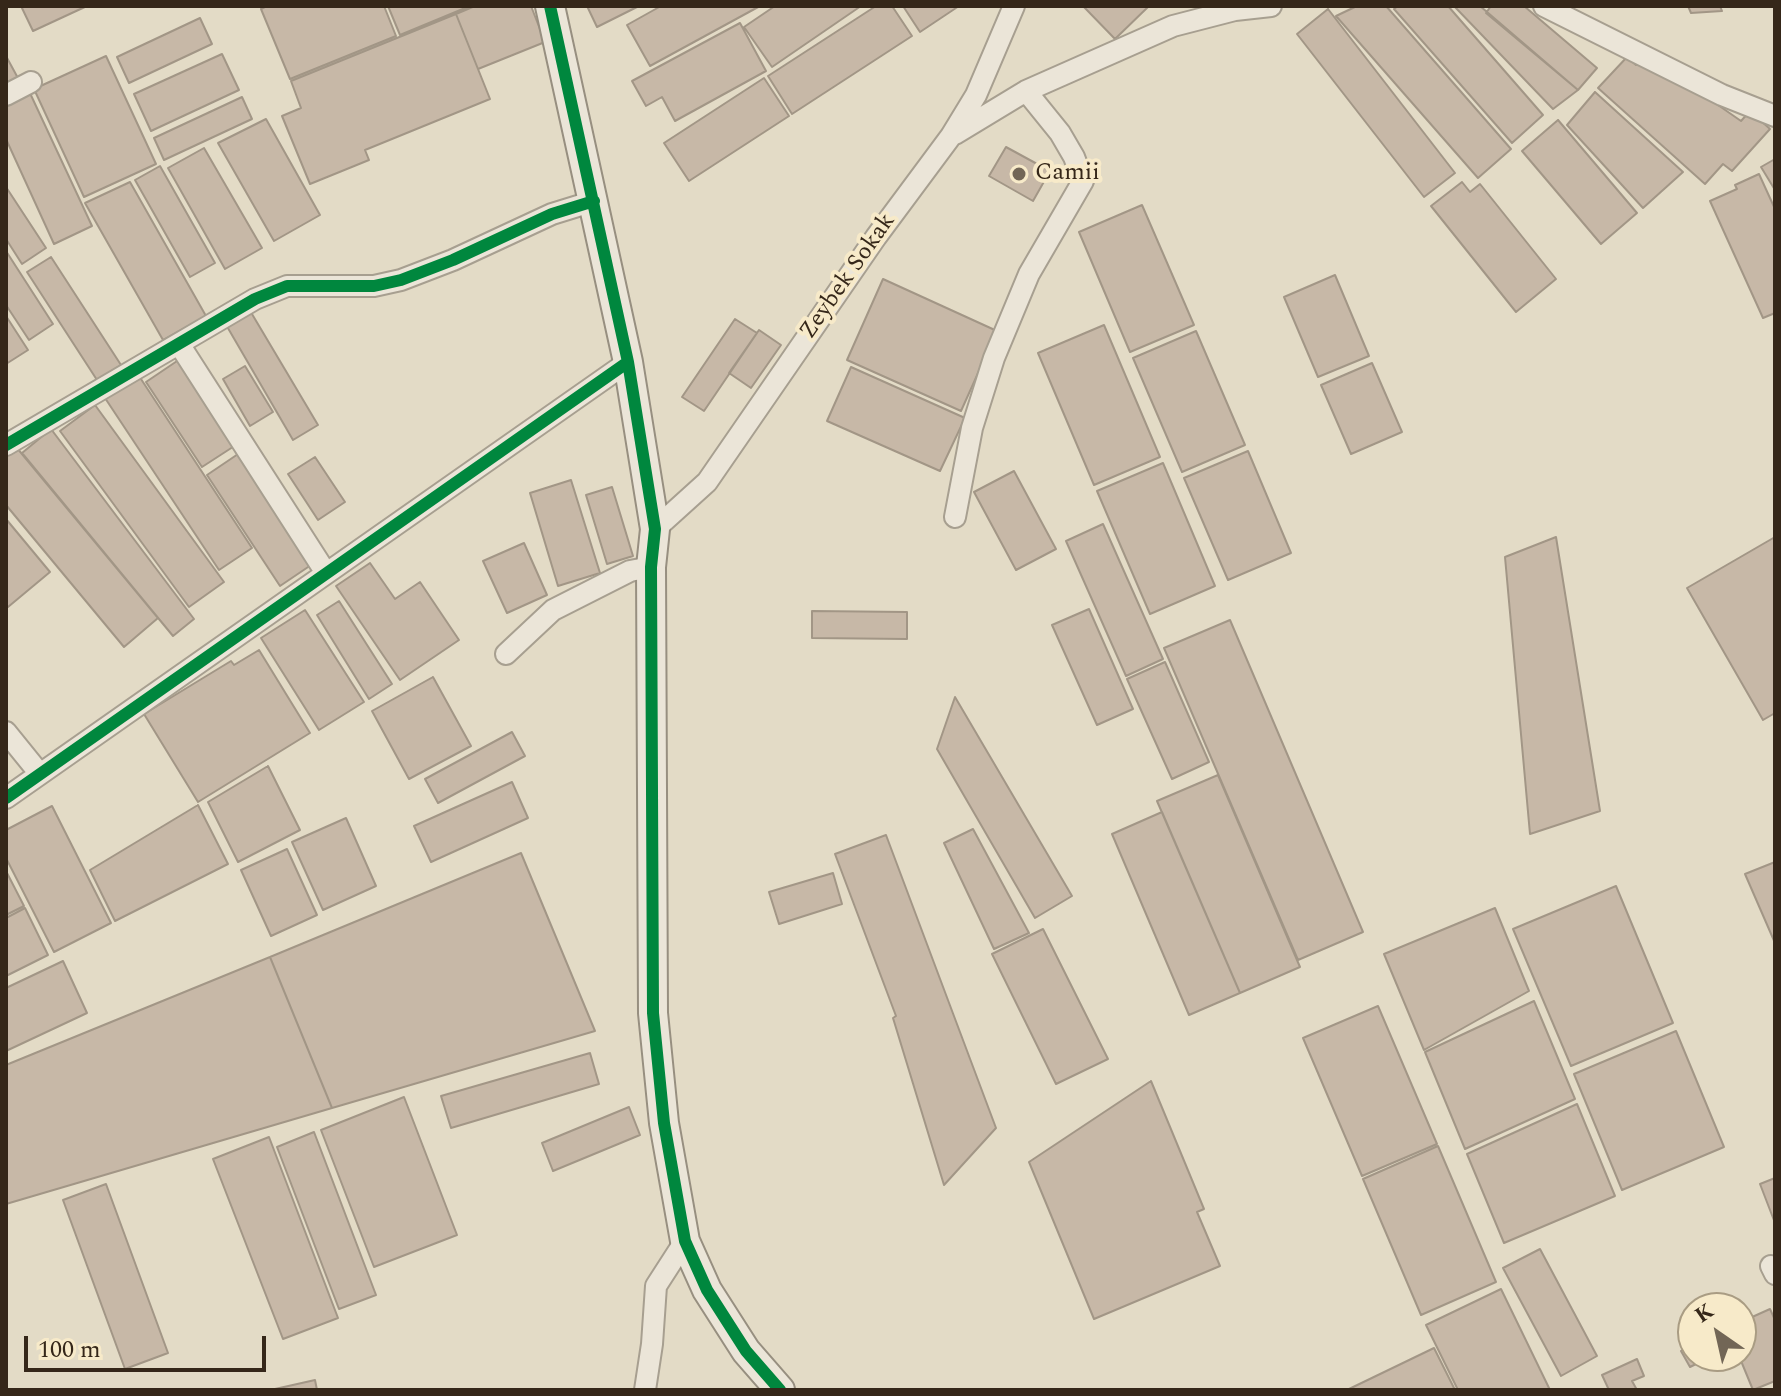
<!DOCTYPE html>
<style>
body{margin:0}
#map{position:relative;width:1781px;height:1396px;overflow:hidden;background:#e3dbc6;font-family:Spectral,serif}
canvas{display:block}
.frame{position:absolute;inset:0;border:8px solid #352719;pointer-events:none}
.north{position:absolute;left:1677px;top:1292px;width:80px;height:80px;box-sizing:border-box;background:#f7eac9;border:2px solid #a99c83;border-radius:50%;rotate:326deg;font-size:22px;font-weight:700;line-height:32px;text-align:center;color:#352719}
.north::after{content:'';display:block;margin:auto;width:28px;height:36px;background:#726656;clip-path:polygon(50% 0,100% 100%,50% 72%,0 100%)}
.scale{position:absolute;left:24px;top:1336px;width:242px;height:36px;box-sizing:border-box;border:4px solid #352719;border-top:0;padding-left:10px;font-size:24px;line-height:28px;white-space:nowrap;color:#352719;-webkit-text-stroke:6px #f7eac9;paint-order:stroke}
</style>
<div id="map">
<canvas width="1781" height="1396"></canvas>
<div class="frame"></div>
<div class="north">K</div>
<div class="scale">100 m</div>
</div>
<script>
const context = document.querySelector('canvas').getContext('2d');
context.lineJoin = 'round';
function paint(path, color) { context.fillStyle = color; context.fill(path, 'evenodd'); }
const poly = rows => new Path2D(rows.map(r => 'M' + r).join(''));
function strokePath(path, color, width, dash) { context.strokeStyle = color; context.lineWidth = width; context.lineCap = dash ? 'butt' : 'round'; context.setLineDash(dash || []); context.stroke(path); }
function drawText(font, color, halo, rows, align = 'center') {
  context.font = font + ' Spectral,serif'; context.lineWidth = 8; context.setLineDash([]); context.textBaseline = 'middle'; context.strokeStyle = halo; context.fillStyle = color; for (const [text, x, y, turn = 0] of rows) {
    context.save(); context.translate(x, y); context.rotate((+turn || 0) * Math.PI / 180); context.textAlign = isNaN(turn) ? turn : align; if (halo) context.strokeText(text, 0, 0); context.fillText(text, 0, 0); context.restore();
  }
}
const building = poly([
 [21,6,87,6,33,31,21,6],
 [267,6,384,6,396,36,290,79,261,9,267,6],
 [388,6,470,6,400,35,388,6],
 [475,6,531,6,545,42,478,69,456,14,475,6],
 [587,6,639,6,597,27,587,6],
 [661,6,760,6,650,66,627,25,661,6],
 [775,6,861,6,772,67,744,27,775,6],
 [876,6,892,6,912,36,792,114,768,76,876,6],
 [903,6,959,6,920,32,903,6],
 [1083,6,1149,6,1115,39,1083,6],
 [1357,6,1386,6,1511,149,1478,178,1336,16,1357,6],
 [1398,6,1448,6,1543,115,1512,143,1394,9,1398,6],
 [1454,6,1480,6,1578,90,1553,109,1454,6],
 [1491,6,1524,6,1597,68,1578,90,1486,13,1491,6],
 [1688,6,1720,6,1722,11,1691,13,1688,6],
 [1328,9,1455,173,1424,197,1297,34,1328,9],
 [456,14,490,99,365,150,369,160,310,184,282,116,301,108,291,81,456,14],
 [200,18,212,44,129,83,117,57,200,18],
 [740,23,766,71,675,121,662,97,646,106,632,81,740,23],
 [222,54,239,90,151,131,134,94,222,54],
 [6,56,19,80,6,87,6,56],
 [106,56,156,164,84,197,34,89,106,56],
 [1627,57,1636,65,1639,62,1668,74,1681,86,1685,82,1741,121,1750,111,1770,129,1732,171,1723,164,1705,184,1598,88,1627,57],
 [764,78,789,116,689,181,664,143,764,78],
 [29,91,92,226,54,244,6,139,6,102,29,91],
 [1595,92,1683,172,1643,208,1567,125,1595,92],
 [242,97,252,119,164,160,154,138,242,97],
 [266,119,320,215,274,241,218,143,266,119],
 [1558,120,1637,213,1601,244,1522,151,1558,120],
 [1006,147,1050,171,1033,201,989,176,1006,147],
 [204,148,262,248,225,269,168,168,204,148],
 [1775,159,1775,190,1761,167,1775,159],
 [160,166,215,263,190,277,135,180,160,166],
 [1759,174,1775,209,1775,313,1763,318,1710,201,1737,189,1735,185,1759,174],
 [130,182,206,316,163,340,85,203,130,182],
 [1462,182,1470,192,1480,184,1556,279,1516,312,1431,206,1462,182],
 [6,187,46,248,22,264,6,239,6,187],
 [1142,205,1194,325,1130,352,1079,232,1142,205],
 [6,251,53,324,29,340,6,305,6,251],
 [51,257,121,365,97,380,27,272,51,257],
 [1335,275,1369,356,1318,377,1284,297,1335,275],
 [883,279,997,331,961,411,847,360,883,279],
 [249,309,318,425,293,440,225,323,249,309],
 [6,316,28,350,6,364,6,316],
 [735,319,757,333,704,411,682,397,735,319],
 [1104,325,1160,457,1094,485,1038,353,1104,325],
 [759,330,781,345,751,388,729,373,759,330],
 [1196,331,1245,445,1182,472,1133,358,1196,331],
 [183,357,239,443,202,467,146,382,183,357],
 [1372,363,1402,432,1351,454,1321,385,1372,363],
 [245,366,273,412,250,426,223,379,245,366],
 [851,367,965,418,940,471,827,421,851,367],
 [139,376,252,548,219,570,105,398,139,376],
 [95,405,224,582,189,607,60,431,95,405],
 [51,429,194,619,173,636,22,453,51,429],
 [17,448,158,618,124,647,6,505,6,456,17,448],
 [244,450,317,561,280,586,207,475,244,450],
 [1248,451,1291,553,1228,580,1184,478,1248,451],
 [315,457,345,502,318,520,288,474,315,457],
 [1163,463,1215,586,1150,614,1097,491,1163,463],
 [1014,471,1056,549,1016,570,974,492,1014,471],
 [571,480,600,573,558,586,530,493,571,480],
 [612,487,633,556,607,564,586,495,612,487],
 [6,519,50,572,8,607,6,605,6,519],
 [1103,524,1163,659,1126,676,1066,541,1103,524],
 [1556,537,1600,811,1530,834,1505,557,1556,537],
 [1775,537,1775,713,1763,720,1687,588,1775,537],
 [524,543,547,595,507,613,483,561,524,543],
 [370,563,395,599,420,582,459,640,400,680,336,586,370,563],
 [339,601,392,684,369,699,317,615,339,601],
 [1089,609,1133,709,1097,725,1052,625,1089,609],
 [305,610,364,702,319,730,261,638,305,610],
 [812,611,907,612,907,639,812,638,812,611],
 [1230,620,1363,932,1298,960,1164,648,1230,620],
 [259,650,310,733,198,802,144,714,231,661,234,665,259,650],
 [1165,662,1209,762,1172,779,1127,679,1165,662],
 [433,677,471,746,409,779,372,711,433,677],
 [955,697,1072,896,1035,918,937,749,955,697],
 [512,732,525,756,438,803,425,779,512,732],
 [268,766,300,830,238,862,208,802,268,766],
 [1218,775,1300,967,1240,993,1157,801,1218,775],
 [512,782,528,818,431,862,414,826,512,782],
 [198,805,228,864,115,921,90,870,198,805],
 [52,806,111,923,54,952,6,858,6,830,52,806],
 [1162,812,1240,993,1189,1015,1112,834,1162,812],
 [346,818,376,886,323,910,292,842,346,818],
 [973,829,1029,933,994,949,944,843,973,829],
 [886,835,996,1128,944,1185,893,1018,896,1016,835,854,886,835],
 [287,849,317,915,271,936,241,870,287,849],
 [521,853,595,1031,332,1108,270,957,521,853],
 [1775,862,1775,943,1745,874,1775,862],
 [6,871,24,906,6,915,6,871],
 [833,873,842,904,779,924,769,892,833,873],
 [1616,886,1673,1023,1571,1066,1513,929,1616,886],
 [25,908,48,955,6,976,6,918,25,908],
 [1495,908,1529,991,1424,1050,1384,954,1495,908],
 [1043,929,1108,1059,1056,1084,992,954,1043,929],
 [270,957,332,1108,6,1204,6,1065,270,957],
 [63,961,87,1013,6,1051,6,988,63,961],
 [1534,1001,1575,1099,1465,1149,1425,1052,1534,1001],
 [1378,1006,1437,1144,1362,1176,1303,1038,1378,1006],
 [1676,1031,1724,1147,1622,1190,1574,1074,1676,1031],
 [590,1053,599,1084,451,1128,441,1096,590,1053],
 [1151,1081,1204,1209,1197,1212,1220,1266,1094,1319,1029,1162,1151,1081],
 [404,1097,457,1235,374,1267,321,1130,404,1097],
 [1577,1104,1615,1196,1504,1243,1467,1154,1577,1104],
 [629,1107,640,1135,553,1171,542,1143,629,1107],
 [314,1132,376,1295,339,1309,277,1147,314,1132],
 [269,1137,338,1318,283,1339,213,1159,269,1137],
 [1438,1146,1496,1282,1421,1315,1363,1179,1438,1146],
 [1775,1178,1775,1223,1760,1184,1775,1178],
 [106,1184,168,1353,125,1369,63,1200,106,1184],
 [1540,1249,1597,1356,1561,1376,1503,1268,1540,1249],
 [1501,1289,1550,1390,1458,1390,1426,1325,1501,1289],
 [1770,1309,1775,1320,1775,1381,1753,1390,1739,1356,1741,1356,1741,1322,1770,1309],
 [1693,1345,1693,1356,1707,1356,1708,1358,1690,1367,1681,1351,1693,1345],
 [1434,1348,1455,1390,1350,1390,1349,1389,1434,1348],
 [1637,1359,1644,1376,1632,1381,1637,1390,1609,1390,1602,1375,1637,1359],
 [315,1380,317,1390,275,1390,275,1389,315,1380]
]);
const street = poly([
 [1544,6,1722,95,1775,116],
 [6,95,31,82],
 [955,134,1026,91,1173,26,1235,10,1271,6],
 [179,344,326,573],
 [6,445,255,299,287,286,374,286,401,280,453,260,552,214,594,201],
 [955,517,972,428,994,358,1029,274,1083,181,1074,157,1060,133,1026,91],
 [655,529,707,482,876,237,951,136,976,95,1014,6],
 [506,654,553,610,630,571,651,567],
 [6,732,40,774],
 [6,798,628,362],
 [1771,1266,1775,1274],
 [645,1390,652,1344,656,1286,685,1241]
]);
const secondary = poly([
 [550,6,628,362,655,529,651,567,653,1013,664,1123,685,1241,707,1290,746,1351,780,1390]
]);
const cycleway = poly([
 [550,6,628,362,655,529,651,567,653,1013,664,1123,685,1241,707,1290,746,1351,780,1390],
 [6,445,255,299,287,286,374,286,401,280,453,260,552,214,594,201],
 [6,798,628,362]
]);
const markers = [
 [1019,174,8,"#726656"]
];
const poiNames = [
 ["Camii",1035,174]
];
const streetNames = [
 ["Zeybek Sokak",849,277,-55]
];
paint(building, '#c7b8a7');
strokePath(building, '#a29686', 2);
strokePath(street, '#a79f90', 24);
strokePath(secondary, '#978f80', 32);
strokePath(street, '#ebe5d8', 20);
strokePath(secondary, '#ebe5d8', 28);
strokePath(cycleway, '#00873e', 12);
for (const [x, y, r, color] of markers) { const dot = new Path2D(); dot.arc(x, y, r, 0, 2 * Math.PI); context.fillStyle = color; context.fill(dot); strokePath(dot, '#f7eac9', 3); }
drawText('24px', '#352719', '#f7eac9', poiNames, 'left');
drawText('24px', '#352719', '#f7eac9', streetNames);
</script>
